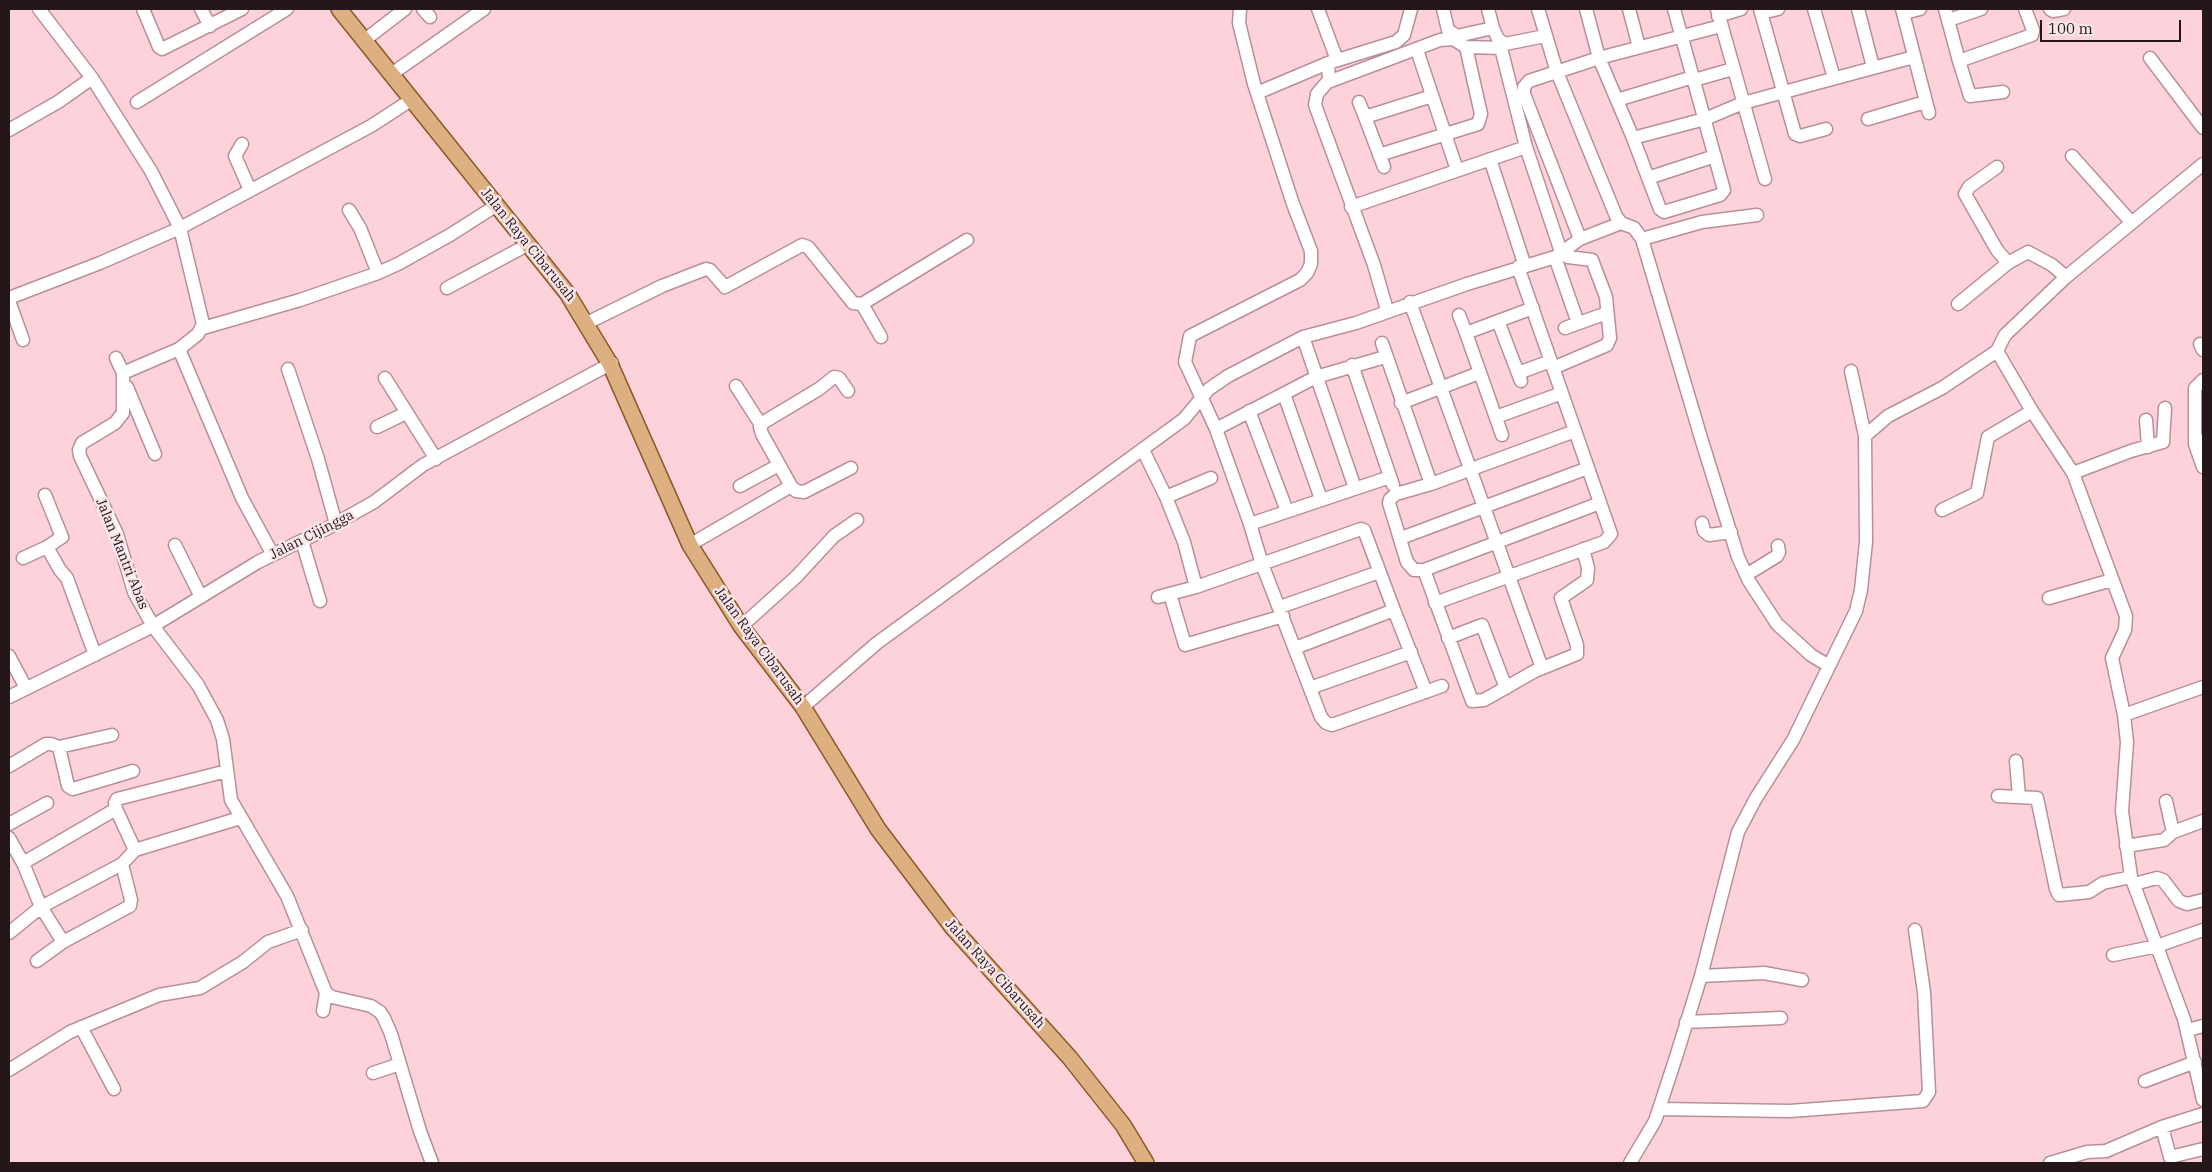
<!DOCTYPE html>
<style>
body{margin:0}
#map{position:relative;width:2212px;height:1172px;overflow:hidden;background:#fed2db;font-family:"IBM Plex Serif",serif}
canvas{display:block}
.frame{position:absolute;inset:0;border:10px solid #251619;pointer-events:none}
.scale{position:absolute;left:2040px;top:20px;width:141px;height:22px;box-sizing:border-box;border:2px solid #251619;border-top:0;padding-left:6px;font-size:15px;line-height:18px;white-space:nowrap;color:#251619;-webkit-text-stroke:4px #f9e7eb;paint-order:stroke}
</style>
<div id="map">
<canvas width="2212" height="1172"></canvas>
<div class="frame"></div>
<div class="scale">100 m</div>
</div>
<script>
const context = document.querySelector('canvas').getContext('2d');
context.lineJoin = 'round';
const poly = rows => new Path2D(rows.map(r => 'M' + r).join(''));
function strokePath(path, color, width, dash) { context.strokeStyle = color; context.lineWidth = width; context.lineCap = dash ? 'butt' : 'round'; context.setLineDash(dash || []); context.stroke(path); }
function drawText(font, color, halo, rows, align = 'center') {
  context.font = font + ' "IBM Plex Serif",serif'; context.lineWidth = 5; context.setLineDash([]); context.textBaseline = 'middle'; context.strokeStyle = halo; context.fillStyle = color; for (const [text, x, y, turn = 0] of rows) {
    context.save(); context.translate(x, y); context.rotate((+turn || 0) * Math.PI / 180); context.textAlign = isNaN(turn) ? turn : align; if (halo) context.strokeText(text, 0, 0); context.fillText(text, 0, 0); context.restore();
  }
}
const minor = poly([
 [39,9,92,78,151,171,180,228,203,324,198,334,179,349,123,373,123,413,115,423,82,443,79,450,80,456,117,534,134,592,153,626,198,685,217,720,223,739,231,800,287,896,326,993,332,997,371,1006,380,1012,384,1018,391,1034,420,1131,432,1163],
 [143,9,159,47,162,49,242,9],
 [201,9,210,26],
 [423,9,430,17],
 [1240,9,1239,23,1254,84,1293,204,1311,251,1311,264,1307,273,1300,280,1190,336,1185,362,1216,429,1250,524,1390,477],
 [1318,9,1337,60],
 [1443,9,1448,30,1457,36,1493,28,1498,39,1505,44,1545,36],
 [1488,9,1493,28],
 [1538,9,1557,72,1616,216,1621,223,1634,228,1642,239,1701,438,1738,557,1749,581,1777,624,1811,655,1829,666],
 [1586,9,1599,58,1633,138,1660,209,1664,212,1720,195,1724,190,1674,9],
 [1629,9,1639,47],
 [1717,9,1765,179],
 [1760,9,1795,134,1800,136,1826,129],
 [1814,9,1834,78],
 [1858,9,1873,67],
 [1902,9,1929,113],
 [1945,9,1959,61,2032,35,2033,30,2025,9],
 [2050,9,2053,11,2064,9],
 [1761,13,1778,9],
 [1904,13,1920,9],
 [1718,16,1741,9],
 [1949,20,1981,9],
 [366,39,405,9],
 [1417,50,1457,170],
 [2150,58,2203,128],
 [1959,61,1970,96,2003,92],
 [1328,63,1329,80,1317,94,1315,105,1374,265,1387,310],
 [393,73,484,9],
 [1694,80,1733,69],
 [1328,82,1440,40,1453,39,1466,47],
 [1257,93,1328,63,1396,42,1404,35,1411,9],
 [1617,100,1693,77],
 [137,102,287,9],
 [1359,102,1365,117],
 [1868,119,1925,102],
 [9,130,58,102,92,78],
 [1633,138,1705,119,1743,103,1914,57],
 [242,144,235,156,250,190],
 [1379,155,1478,124,1481,114,1466,47,1501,48,1526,147,1561,252,1568,257,1592,260,1606,297,1610,338,1607,345,1553,368],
 [2072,156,2131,222],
 [1490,159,1525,266],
 [1384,167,1365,117,1432,96],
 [1997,167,1969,187,1965,194,1997,250,2008,263],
 [1648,178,1715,156],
 [1351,207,1526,147],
 [349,210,360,228,378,273],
 [1621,223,1580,239,1524,94,1524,87,1529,81,1599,58,1721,26],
 [1642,239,1702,222,1757,215],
 [1555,257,1578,323],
 [447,288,529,244],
 [9,298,100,263,180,228,371,126,411,100],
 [9,301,23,340],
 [1410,302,1542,668],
 [862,304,881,337],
 [1958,304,2008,263,2028,252,2052,265,2066,277],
 [1459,315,1466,333],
 [1498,321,1521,381],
 [589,322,662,286,706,269,710,270,725,287,802,245,808,247,853,303,862,304,967,240],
 [203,328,300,300,378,273,398,264,450,235,497,205],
 [1565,328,1607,313],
 [1303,337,1355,488],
 [1382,343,1431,484],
 [2200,344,2203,350],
 [179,349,242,498,273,555],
 [1997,351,2032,411,2073,473,2126,616,2125,630,2112,658,2124,715,2127,742,2122,811,2131,877,2184,1019,2203,1100],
 [116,358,123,373],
 [1352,365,1393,485],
 [288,369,318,459,336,524],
 [1851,371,1865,436],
 [1518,373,1551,361],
 [385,378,436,459],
 [736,386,761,425],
 [127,387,155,454],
 [1284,394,1321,499],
 [1401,403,1479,373],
 [1249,411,1287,511],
 [1496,417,1562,393],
 [2146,420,2148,447],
 [377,427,406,413],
 [1216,429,1316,377,1385,357],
 [1575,431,1431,484,1396,494,1390,499,1389,503,1407,562,1414,570,1424,570,1472,701,1484,700,1535,671,1577,654,1577,645,1561,598,1587,580,1588,568,1583,549],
 [1502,435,1466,333,1533,308],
 [2195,435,2195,388,2203,380],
 [2203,449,2195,435,2195,444,2203,467],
 [1143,450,1166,497,1184,542,1196,587],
 [2073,473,2131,451,2163,442,2165,408],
 [740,486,779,465],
 [791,486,796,491,804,492,851,468],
 [45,495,62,537,47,547],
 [1166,497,1211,478],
 [1942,510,1977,493,1988,437,2032,411],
 [1702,523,1704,531,1709,535,1731,532],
 [1250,524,1262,564,1321,717,1326,723,1332,725,1442,686],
 [1401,538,1588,468],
 [302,541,320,601],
 [693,543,791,486,762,434,760,427,764,422,819,389,834,377,839,378,848,391],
 [175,545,201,597],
 [23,558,47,547,60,570,67,578,95,655],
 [1424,570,1600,503],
 [1746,575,1777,556,1779,552,1778,546],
 [1170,594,1185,645,1283,616],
 [1158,597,1196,587,1361,529,1364,530,1394,610],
 [2049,598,2112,580],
 [1435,603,1604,542,1611,534,1518,267],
 [1280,607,1379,572],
 [744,624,796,577,834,536,857,520],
 [1448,638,1482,625,1506,688],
 [1295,648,1394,610,1426,692],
 [9,656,26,688],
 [1310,688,1411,652],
 [9,697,153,626,258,562,326,529,374,502,423,465,612,363],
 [803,707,877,643,1184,419,1209,389,1228,376,1303,337,1356,323,1467,284,1555,257,1580,239],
 [2124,715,2203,687],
 [59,747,112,735],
 [2016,761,2019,797],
 [9,766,46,744,51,744,59,747,68,786,73,789,133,771],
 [1998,796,2037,798,2056,889,2059,895,2089,892,2103,883,2131,877],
 [2166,801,2173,832],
 [116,809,135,850],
 [9,824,47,803],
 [9,838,23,863,41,907,63,942],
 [2126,846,2164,840,2173,832,2203,821],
 [23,863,116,809,115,803,117,799,227,771],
 [2134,884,2157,878,2163,880,2179,901,2187,904,2203,900],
 [9,933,41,907,122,864,135,850,240,818],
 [2113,955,2157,946,2203,930],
 [37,961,63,942,130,906,131,900,122,864],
 [1701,976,1764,973,1802,980],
 [323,1011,326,993],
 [1686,1022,1781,1018],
 [81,1027,114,1089],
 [2188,1030,2203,1026],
 [9,1070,70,1032,159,995,200,988,243,962,268,942,302,930],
 [373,1073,400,1064],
 [2145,1081,2195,1062],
 [1659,1109,1790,1111,1923,1101,1929,1092,1924,992,1915,930],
 [2162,1127,2170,1157,2203,1149],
 [1630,1163,1655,1121,1676,1057,1701,976,1738,832,1756,798,1793,740,1856,611,1861,590,1866,542,1865,436,1888,416,1942,388,1997,351,2005,335,2066,277,2203,164],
 [2050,1163,2087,1152,2106,1151,2162,1127,2203,1114]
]);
const major = poly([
 [339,9,567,293,610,364,690,545,741,626,803,707,878,829,953,928,1070,1058,1123,1125,1146,1163]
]);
const streetNames = [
 ["Jalan Raya Cibarusah",528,245,51],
 ["Jalan Cijingga",312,535,-27],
 ["Jalan Mantri Abas",122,554,68],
 ["Jalan Raya Cibarusah",759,646,54],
 ["Jalan Raya Cibarusah",995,974,48]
];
strokePath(minor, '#b88f98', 15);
strokePath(major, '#8d5826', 18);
strokePath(minor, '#fff', 12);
strokePath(major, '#dcb081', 15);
drawText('14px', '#251619', '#f9e7eb', streetNames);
</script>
